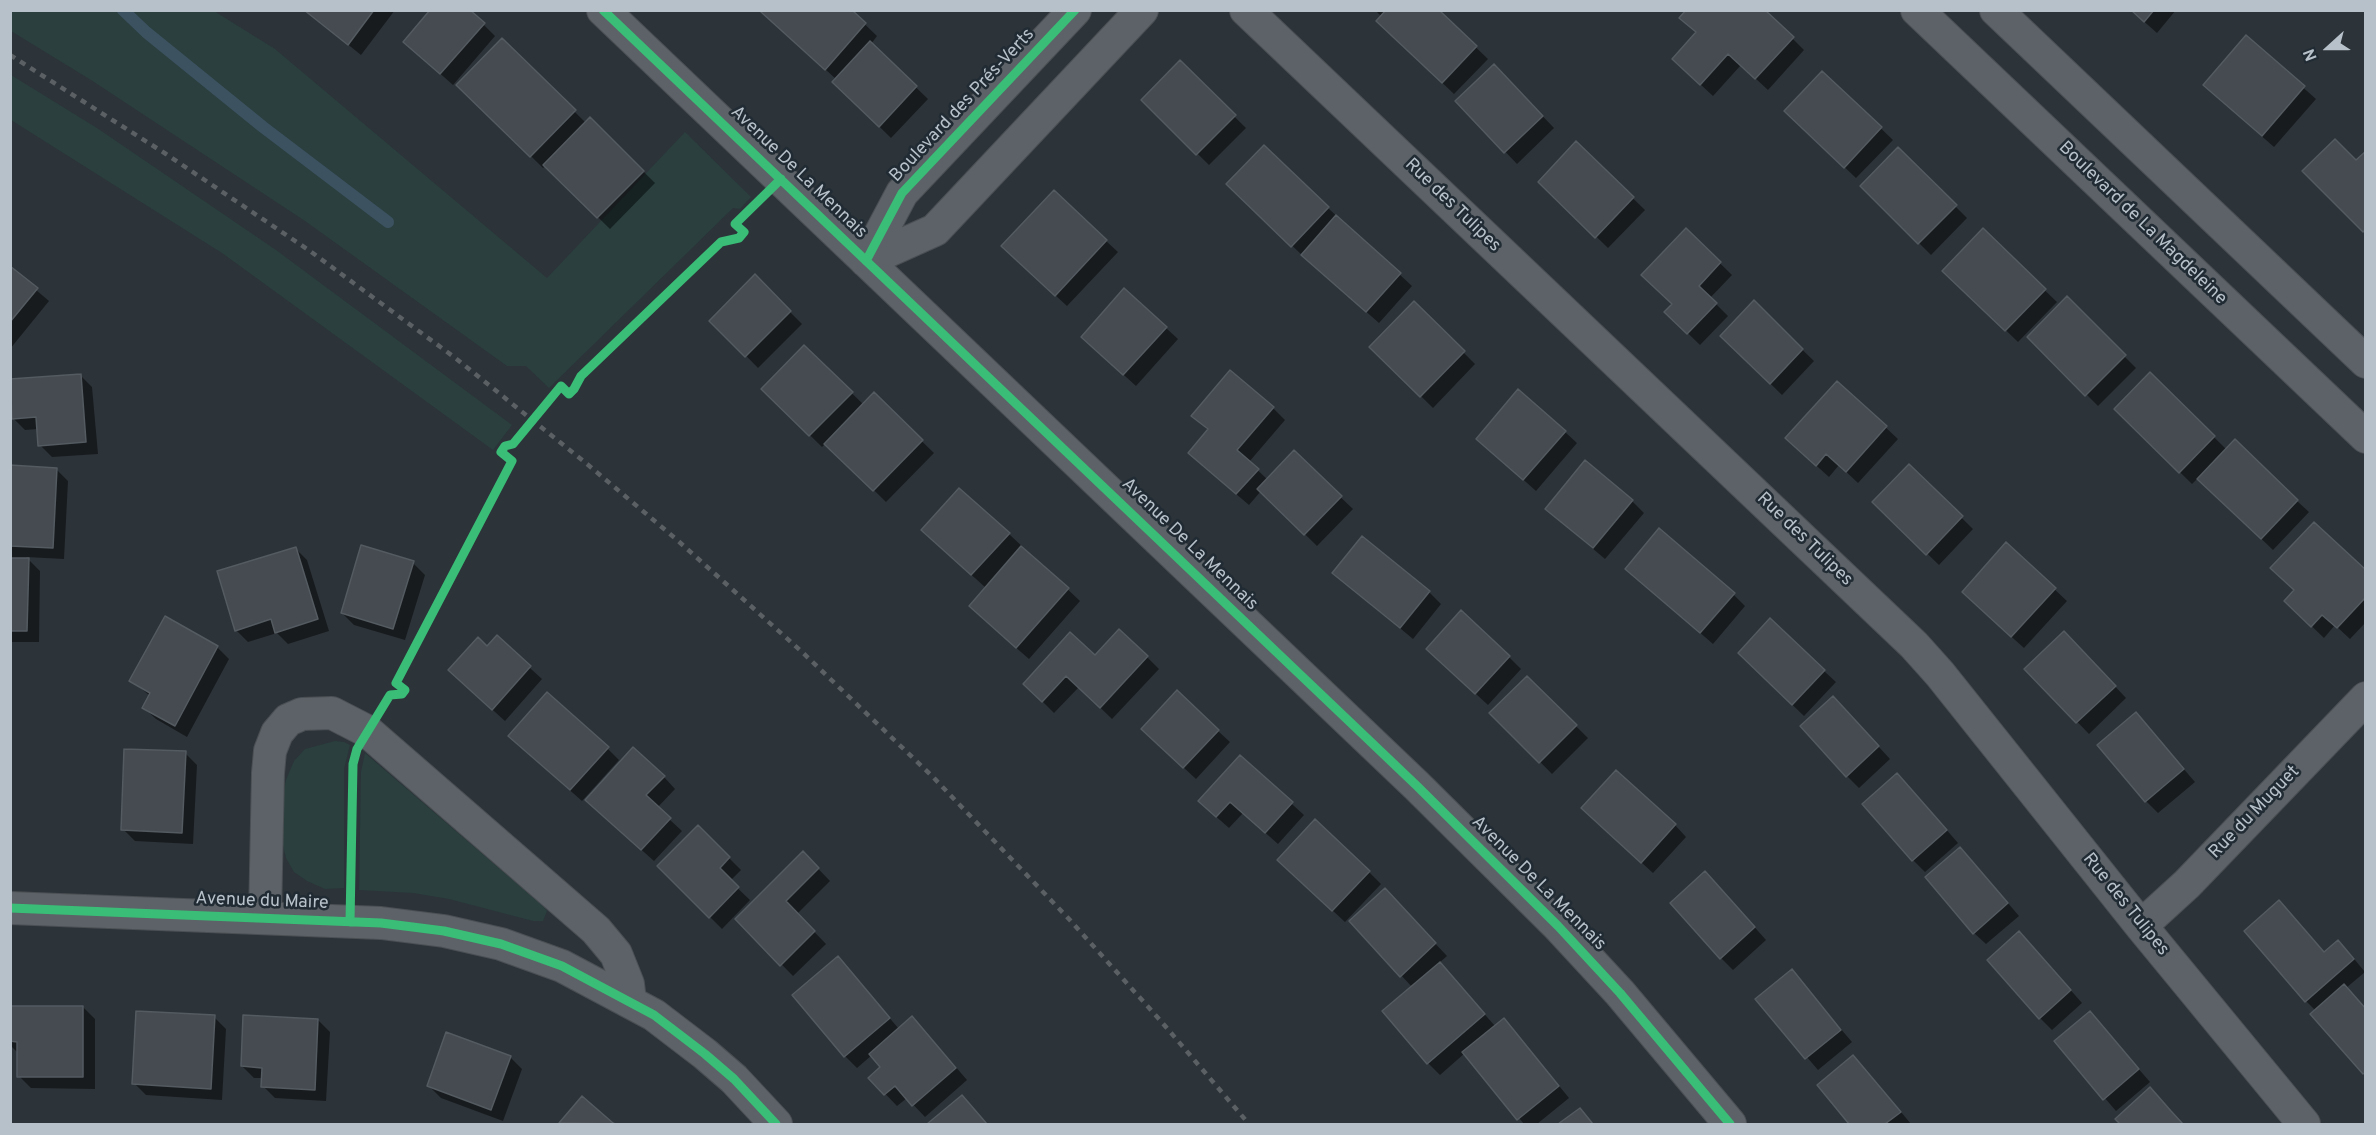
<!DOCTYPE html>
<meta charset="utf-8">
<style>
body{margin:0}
#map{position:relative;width:2376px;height:1135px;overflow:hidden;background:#2c3339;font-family:Overpass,sans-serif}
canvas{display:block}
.frame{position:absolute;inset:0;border:12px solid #b7c1c9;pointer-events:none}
.north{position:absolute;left:2298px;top:18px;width:60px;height:60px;-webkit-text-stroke:4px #202b33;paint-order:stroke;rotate:249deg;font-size:16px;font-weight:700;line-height:24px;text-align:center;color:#b7c1c9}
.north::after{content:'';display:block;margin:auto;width:21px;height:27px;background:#b7c1c9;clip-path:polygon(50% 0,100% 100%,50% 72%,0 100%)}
</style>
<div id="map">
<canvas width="2376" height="1135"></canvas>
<div class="frame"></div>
<div class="north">N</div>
</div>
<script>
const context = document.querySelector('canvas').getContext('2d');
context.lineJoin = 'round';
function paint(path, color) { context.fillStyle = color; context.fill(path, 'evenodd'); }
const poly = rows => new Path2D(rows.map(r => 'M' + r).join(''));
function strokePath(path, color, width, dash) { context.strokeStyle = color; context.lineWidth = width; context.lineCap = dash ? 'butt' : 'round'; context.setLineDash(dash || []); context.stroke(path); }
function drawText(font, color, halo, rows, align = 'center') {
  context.font = font + ' Overpass,sans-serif'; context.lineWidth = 5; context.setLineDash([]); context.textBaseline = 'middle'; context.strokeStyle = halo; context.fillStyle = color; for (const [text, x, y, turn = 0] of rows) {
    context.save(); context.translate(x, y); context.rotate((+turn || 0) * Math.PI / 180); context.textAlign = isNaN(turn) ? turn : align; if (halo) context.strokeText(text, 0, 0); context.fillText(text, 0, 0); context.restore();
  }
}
const green = poly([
 [10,11,214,11,275,49,547,278,685,132,751,197,740,209,733,208,549,388,526,366,507,366,305,221,91,80,11,31],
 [11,75,97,128,276,250,512,425,493,450,222,253,11,120],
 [335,741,344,742,350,745,344,769,344,888,325,889,307,881,294,872,286,858,282,841,283,795,286,780,294,761,305,749],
 [365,753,543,906,547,911,543,921,533,921,449,899,413,893,359,890,361,772]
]);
const shadow = poly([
 [305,10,395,10,361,55],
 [850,10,877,36,871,44,928,99,891,138,834,82,836,79,775,24],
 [1375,10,1437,10,1488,59,1454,94,1390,33,1382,17],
 [2131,10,2176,10,2157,33],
 [484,25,495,36,453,85,417,53],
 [1697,33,1793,39,1804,50,1768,90,1741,65,1713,96,1686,71],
 [2246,37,2316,99,2274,147,2217,97],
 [502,40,586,123,590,119,655,183,610,229,546,166,543,168,459,85],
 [1180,63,1246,128,1209,165,1143,100],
 [1823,73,1893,140,1856,178,1798,123],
 [1506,78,1554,128,1517,164,1457,101],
 [1576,143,1645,210,1608,248,1540,182],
 [1898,149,1967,218,1931,255,1862,186],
 [1240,196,1328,208,1412,286,1379,323,1304,257],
 [1686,230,1732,275,1710,298,1728,316,1700,345,1666,312,1674,304],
 [1983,231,2057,302,2018,342,1945,271],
 [1106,241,1118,252,1067,306,1015,258],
 [10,268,49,301,10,349],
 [755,277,802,324,758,368,712,321],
 [2067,299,2136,368,2098,406,2029,337],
 [1414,303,1475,364,1433,408,1371,347],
 [1754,303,1814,361,1782,395,1722,336],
 [1166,328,1178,339,1136,386,1094,348],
 [804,347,864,405,874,395,934,453,886,502,826,443,822,447,763,389],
 [2150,374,2227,450,2297,501,2309,512,2273,550,2198,478,2192,484,2116,409],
 [80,375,92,387,98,454,52,457,40,445,38,429,25,430,13,418],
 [1838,383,1898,439,1858,483,1839,465,1829,477,1799,450],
 [1273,408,1285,420,1249,462,1268,480,1294,453,1353,509,1317,546,1261,491,1249,505,1202,465,1209,431,1193,416],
 [1565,432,1577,443,1536,491,1478,439],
 [1909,466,1973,529,1939,565,1874,502],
 [10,467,56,469,68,481,64,559,26,557,40,571,39,642,10,642],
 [1632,501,1644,513,1605,559,1559,520],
 [1009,534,1080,601,1029,659,982,618,986,588,935,542],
 [2006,544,2067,601,2024,648,1975,604],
 [295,548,307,560,329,631,288,644,277,633,248,642,236,630],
 [413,563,425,575,405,640,354,625,342,613],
 [1627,569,1733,594,1745,606,1713,644],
 [2366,572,2366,622,2350,639,2335,625,2324,638,2298,613],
 [1334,573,1429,592,1441,604,1413,639],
 [165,618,218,648,229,659,187,737,156,719,144,708,150,696,131,680],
 [497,638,542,679,505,721,462,682],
 [2076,645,2126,698,2089,734,2026,669],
 [1095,657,1147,657,1159,669,1112,719,1079,687,1054,713,1025,684],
 [1509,657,1521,669,1488,705,1440,661],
 [1751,665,1824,671,1836,682,1804,716],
 [1527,678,1588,738,1552,774,1492,713],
 [1845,710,1890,759,1859,788,1847,776],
 [2136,714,2195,782,2158,813,2146,801],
 [1218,731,1230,742,1196,779,1155,741],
 [522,748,607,748,619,760,582,801],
 [185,753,197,765,193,844,135,841,123,829],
 [1240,757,1304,815,1278,844,1243,813,1229,828,1212,813],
 [664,777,675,789,657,808,682,831,654,861,599,812],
 [1909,787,1958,843,1925,872,1913,860],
 [1595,820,1675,825,1686,837,1653,873],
 [698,827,741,870,730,881,750,900,722,929,659,866],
 [803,853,830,881,797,914,826,944,793,976,737,919],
 [1972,861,2019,916,1986,944,1974,933],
 [1291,872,1369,872,1381,884,1345,922],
 [1717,885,1766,940,1733,970,1721,958],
 [1396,902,1447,956,1439,963,1495,1026,1504,1020,1515,1032,1569,1098,1537,1124,1524,1124,1465,1053,1440,1075,1428,1063,1412,987,1351,921],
 [2031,945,2082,1003,2052,1030,2040,1018],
 [2325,954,2350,954,2365,972,2346,988,2366,1009,2366,1075,2312,1014,2316,1011,2306,1001],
 [838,958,899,1029,924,1030,967,1080,925,1117,907,1098,897,1106,870,1078,882,1067,872,1055,857,1068,845,1056],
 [1791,971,1852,1042,1818,1070,1757,999],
 [10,1007,83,1007,95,1019,95,1089,31,1088,19,1076,18,1053,10,1045],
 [2090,1013,2150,1082,2116,1111,2056,1041],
 [214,1017,226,1029,222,1100,146,1095,134,1083],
 [318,1020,330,1032,326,1101,275,1098,263,1086,263,1078,254,1078,242,1066],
 [510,1057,522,1069,503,1121,441,1098,429,1086],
 [1853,1057,1865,1069,1911,1124,1851,1124,1819,1085],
 [962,1097,987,1124,929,1124],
 [583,1098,613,1124,563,1124,561,1123],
 [2161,1101,2182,1124,2122,1124,2117,1119],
 [1580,1110,1594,1124,1560,1124]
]);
const stream = poly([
 [123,10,146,32,263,127,388,222]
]);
const building = poly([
 [304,10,374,10,348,45,304,10],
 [430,10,470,10,485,23,440,74,403,42,430,10],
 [762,10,852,10,866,23,825,70,761,12,762,10],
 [1386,10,1439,10,1477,46,1442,83,1376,21,1386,10],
 [1686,10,1765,10,1794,37,1755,79,1728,54,1700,85,1672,59,1696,32,1679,18,1686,10],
 [2131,10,2154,10,2144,22,2131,10],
 [2246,35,2305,86,2262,136,2203,85,2246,35],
 [502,38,576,110,530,157,456,85,502,38],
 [870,41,917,86,879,127,832,82,870,41],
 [1180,60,1236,115,1196,155,1141,100,1180,60],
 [1494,64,1543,116,1504,153,1455,101,1494,64],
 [1822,71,1882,127,1844,168,1784,111,1822,71],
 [590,117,644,171,597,218,543,165,590,117],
 [2335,139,2356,160,2366,151,2366,229,2363,232,2302,171,2335,139],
 [1576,141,1634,197,1595,238,1538,182,1576,141],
 [1264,145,1329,207,1291,247,1226,184,1264,145],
 [1898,147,1957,205,1918,244,1860,186,1898,147],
 [1054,190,1107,240,1055,296,1001,246,1054,190],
 [1336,215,1401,273,1366,312,1301,255,1336,215],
 [1686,228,1721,262,1699,286,1717,303,1687,334,1664,312,1672,304,1641,275,1686,228],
 [1983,228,2046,289,2005,331,1942,271,1983,228],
 [10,266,38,288,10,322,10,266],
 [755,274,791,311,745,357,709,321,755,274],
 [1124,288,1167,327,1123,375,1081,337,1124,288],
 [2067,296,2126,355,2085,396,2027,337,2067,296],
 [1754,300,1803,349,1770,384,1720,336,1754,300],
 [1414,301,1465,351,1420,397,1369,347,1414,301],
 [804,345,853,392,809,436,761,389,804,345],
 [1230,370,1274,407,1237,450,1259,469,1236,494,1188,453,1208,429,1191,416,1230,370],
 [2150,372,2215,436,2179,473,2114,409,2150,372],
 [81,374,86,442,38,446,36,417,12,419,10,379,81,374],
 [1837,381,1887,426,1846,472,1826,454,1816,466,1785,438,1837,381],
 [1518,389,1566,431,1523,480,1476,439,1518,389],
 [874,392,923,440,873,491,824,444,874,392],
 [2235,439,2298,500,2261,539,2197,479,2235,439],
 [1294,450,1342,496,1304,535,1257,489,1294,450],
 [1585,460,1633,500,1593,548,1545,509,1585,460],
 [1909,464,1963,516,1926,555,1872,502,1909,464],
 [10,465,57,468,53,548,10,546,10,465],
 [959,488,1010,533,971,575,921,530,959,488],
 [2314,522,2366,570,2366,597,2337,628,2322,615,2311,627,2284,601,2294,590,2270,568,2314,522],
 [1659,528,1735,593,1700,633,1625,569,1659,528],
 [1362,536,1430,591,1400,628,1332,573,1362,536],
 [2006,542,2056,588,2011,637,1962,592,2006,542],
 [361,545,414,561,393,629,341,613,361,545],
 [1021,546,1069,588,1016,648,969,606,1021,546],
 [296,547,318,619,275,633,271,619,235,631,217,571,296,547],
 [10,558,29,558,27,631,10,631,10,558],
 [1461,610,1510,656,1475,694,1426,649,1461,610],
 [165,616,218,646,175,726,142,708,150,693,129,681,165,616],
 [1770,618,1825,670,1792,705,1738,653,1770,618],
 [1119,629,1148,656,1100,708,1066,676,1042,702,1023,684,1070,632,1095,655,1119,629],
 [2064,631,2116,686,2076,723,2024,669,2064,631],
 [497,635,531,666,492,710,448,670,478,637,487,646,497,635],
 [1527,676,1577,725,1539,763,1489,713,1527,676],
 [1177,690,1219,730,1183,768,1141,729,1177,690],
 [547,692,609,747,570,790,508,736,547,692],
 [1833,696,1879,746,1846,777,1800,726,1833,696],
 [2136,712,2184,769,2145,802,2097,745,2136,712],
 [633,747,665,776,646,795,671,818,641,850,585,800,633,747],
 [124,749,186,751,182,833,121,830,124,749],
 [1240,755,1293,802,1265,833,1230,802,1216,817,1198,801,1240,755],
 [1616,770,1676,824,1641,863,1581,808,1616,770],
 [1897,773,1947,830,1912,861,1862,804,1897,773],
 [1315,819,1370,871,1332,911,1277,860,1315,819],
 [698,825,730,857,720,868,739,887,709,918,657,866,698,825],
 [1960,847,2008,903,1973,934,1925,877,1960,847],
 [803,851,819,868,786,901,815,931,780,966,735,919,803,851],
 [1705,871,1755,927,1720,959,1670,903,1705,871],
 [1385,888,1436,943,1400,977,1349,921,1385,888],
 [2279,900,2324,952,2338,940,2354,959,2305,1002,2244,931,2279,900],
 [2019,931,2071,990,2039,1019,1987,960,2019,931],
 [838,956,890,1018,844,1057,792,995,838,956],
 [1440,962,1485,1014,1427,1064,1382,1011,1440,962],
 [1792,969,1841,1030,1805,1059,1755,999,1792,969],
 [2344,984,2366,1009,2366,1072,2363,1074,2310,1014,2344,984],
 [10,1006,83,1006,83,1077,17,1077,17,1042,10,1041,10,1006],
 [136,1011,215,1015,211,1089,132,1084,136,1011],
 [2090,1011,2139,1069,2103,1100,2054,1041,2090,1011],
 [243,1015,318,1019,315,1090,261,1087,262,1068,241,1066,243,1015],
 [912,1016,956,1068,912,1106,895,1086,884,1095,868,1078,880,1067,869,1054,912,1016],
 [1504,1018,1559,1086,1517,1120,1462,1052,1504,1018],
 [446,1032,511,1056,491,1110,427,1086,446,1032],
 [1853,1055,1901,1112,1885,1124,1849,1124,1817,1085,1853,1055],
 [2150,1087,2171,1111,2183,1124,2120,1124,2115,1119,2150,1087],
 [962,1095,987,1124,927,1124,962,1095],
 [582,1096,613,1123,615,1124,559,1123,582,1096],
 [1580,1108,1593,1124,1558,1124,1580,1108]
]);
const street = poly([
 [603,10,1417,786,1558,926,1620,993,1730,1124],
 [1246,10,1914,645,1940,674,2141,926,2304,1124],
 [1917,10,2366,437],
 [1996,10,2366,362],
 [866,261,935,230,1142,10],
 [866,261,902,193,1075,10],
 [10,908,381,923,444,931,501,944,562,966,654,1015,705,1054,734,1079,776,1124],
 [265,917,268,773,270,751,277,733,288,720,302,714,332,713,367,731,596,930,616,954,628,984,630,1001],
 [2141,926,2187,884,2366,698]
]);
const rail = poly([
 [10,55,166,154,310,251,454,357,587,464,676,539,801,651,932,776,1068,918,1160,1020,1249,1124]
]);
const cycleway = poly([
 [603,10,1417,786,1558,926,1620,993,1730,1124],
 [866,261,902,193,1075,10],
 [10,908,381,923,444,931,501,944,562,966,654,1015,705,1054,734,1079,776,1124],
 [350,922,353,764,357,749,390,695,402,694,405,690,396,683,512,461,501,452,505,446,513,444,561,386,569,394,574,389,581,376,721,242,739,238,744,232,735,224,781,179]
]);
const streetNames = [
 ["Boulevard des Prés-Verts",963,106,-47],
 ["Avenue De La Mennais",798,173,44],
 ["Rue des Tulipes",1452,206,44],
 ["Boulevard de La Magdeleine",2142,224,44],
 ["Rue des Tulipes",1804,540,44],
 ["Avenue De La Mennais",1189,545,44],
 ["Rue du Muguet",2255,813,-46],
 ["Avenue De La Mennais",1538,884,45],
 ["Avenue du Maire",262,902,2],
 ["Rue des Tulipes",2125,905,51]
];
paint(green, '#2a3f3e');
paint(shadow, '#0007');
strokePath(stream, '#3c5261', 12);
paint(building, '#454b50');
strokePath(building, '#545b61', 1.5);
strokePath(street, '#4a4f54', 34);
strokePath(street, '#5c6267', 32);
strokePath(rail, '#5b6064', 4.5, [6, 6]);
strokePath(cycleway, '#3abd76', 9);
drawText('18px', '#b7c1c9', '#202b33', streetNames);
</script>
